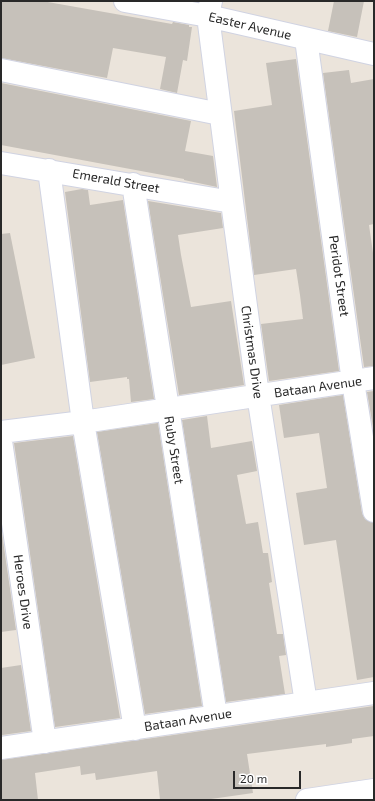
<!DOCTYPE html>
<style>
body{margin:0}
#map{position:relative;width:375px;height:801px;overflow:hidden;background:#ebe4db;font-family:"Exo 2",sans-serif}
canvas{display:block}
.frame{position:absolute;inset:0;border:2px solid #292929;pointer-events:none}
.scale{position:absolute;left:233px;top:771px;width:68px;height:18px;box-sizing:border-box;border:2px solid #292929;border-top:0;padding-left:5px;font-size:12px;line-height:14px;white-space:nowrap;color:#292929;-webkit-text-stroke:3px #fff;paint-order:stroke}
</style>
<div id="map">
<canvas width="375" height="801"></canvas>
<div class="frame"></div>
<div class="scale">20 m</div>
</div>
<script>
const context = document.querySelector('canvas').getContext('2d');
context.lineJoin = 'round';
function paint(path, color) { context.fillStyle = color; context.fill(path, 'evenodd'); }
const poly = rows => new Path2D(rows.map(r => 'M' + r).join(''));
function strokePath(path, color, width, dash) { context.strokeStyle = color; context.lineWidth = width; context.lineCap = dash ? 'butt' : 'round'; context.setLineDash(dash || []); context.stroke(path); }
function drawText(font, color, halo, rows, align = 'center') {
  context.font = font + ' "Exo 2",sans-serif'; context.lineWidth = 3.5; context.setLineDash([]); context.textBaseline = 'middle'; context.strokeStyle = halo; context.fillStyle = color; for (const [text, x, y, turn = 0] of rows) {
    context.save(); context.translate(x, y); context.rotate((+turn || 0) * Math.PI / 180); context.textAlign = isNaN(turn) ? turn : align; if (halo) context.strokeText(text, 0, 0); context.fillText(text, 0, 0); context.restore();
  }
}
const building = poly([
 [1,1,42,1,172,24,173,22,189,25,189,27,192,27,187,61,183,60,177,93,160,89,166,57,113,48,107,78,1,58],
 [334,1,364,1,357,37,328,31],
 [296,59,339,371,269,381,261,324,303,319,300,295,296,269,254,275,234,111,272,105,266,63],
 [349,70,351,83,374,79,374,224,369,225,374,260,374,366,364,367,323,73],
 [1,83,191,121,185,151,213,156,217,187,184,180,184,179,1,145],
 [82,189,88,190,90,205,123,200,154,399,131,402,129,379,127,379,127,377,90,382,65,192],
 [148,201,221,213,223,228,178,235,181,255,191,307,231,301,244,385,179,395],
 [10,233,35,358,1,365,1,234],
 [374,391,374,433,367,392],
 [343,395,362,513,365,519,374,523,374,677,357,680,336,540,304,545,296,493,327,488,319,433,284,438,279,405],
 [207,416,211,448,252,441,257,471,237,475,246,524,258,522,263,553,268,553,272,582,269,583,277,634,283,634,286,655,279,656,285,694,226,702,182,420],
 [158,423,202,706,145,714,97,432],
 [73,436,120,718,55,727,14,443],
 [1,527,16,630,1,632],
 [21,665,31,731,2,735,1,668],
 [374,706,374,736,352,739,352,743,326,747,326,744,247,754,253,793,204,800,160,800,157,771,96,780,95,773,81,775,80,766,35,773,38,800,1,800,1,760]
]);
const minor = poly([
 [125,1,208,16,374,54],
 [211,1,208,16,232,202,258,395,306,703],
 [306,39,353,382,374,511],
 [1,70,220,114],
 [1,163,232,202],
 [49,170,83,422,135,729],
 [133,184,216,716],
 [1,432,83,422,374,378],
 [1,441,45,742],
 [1,748,374,693],
 [307,800,374,790]
]);
const streetNames = [
 ["Easter Avenue",250,26,13],
 ["Emerald Street",116,181,10],
 ["Peridot Street",339,276,82],
 ["Christmas Drive",252,352,82],
 ["Bataan Avenue",318,387,-8],
 ["Ruby Street",174,450,81],
 ["Heroes Drive",23,592,82],
 ["Bataan Avenue",188,720,-9]
];
paint(building, '#c6c1ba');
strokePath(minor, '#d0d3e2', 24);
strokePath(minor, '#fff', 22);
drawText('13px', '#292929', '#fff', streetNames);
</script>
